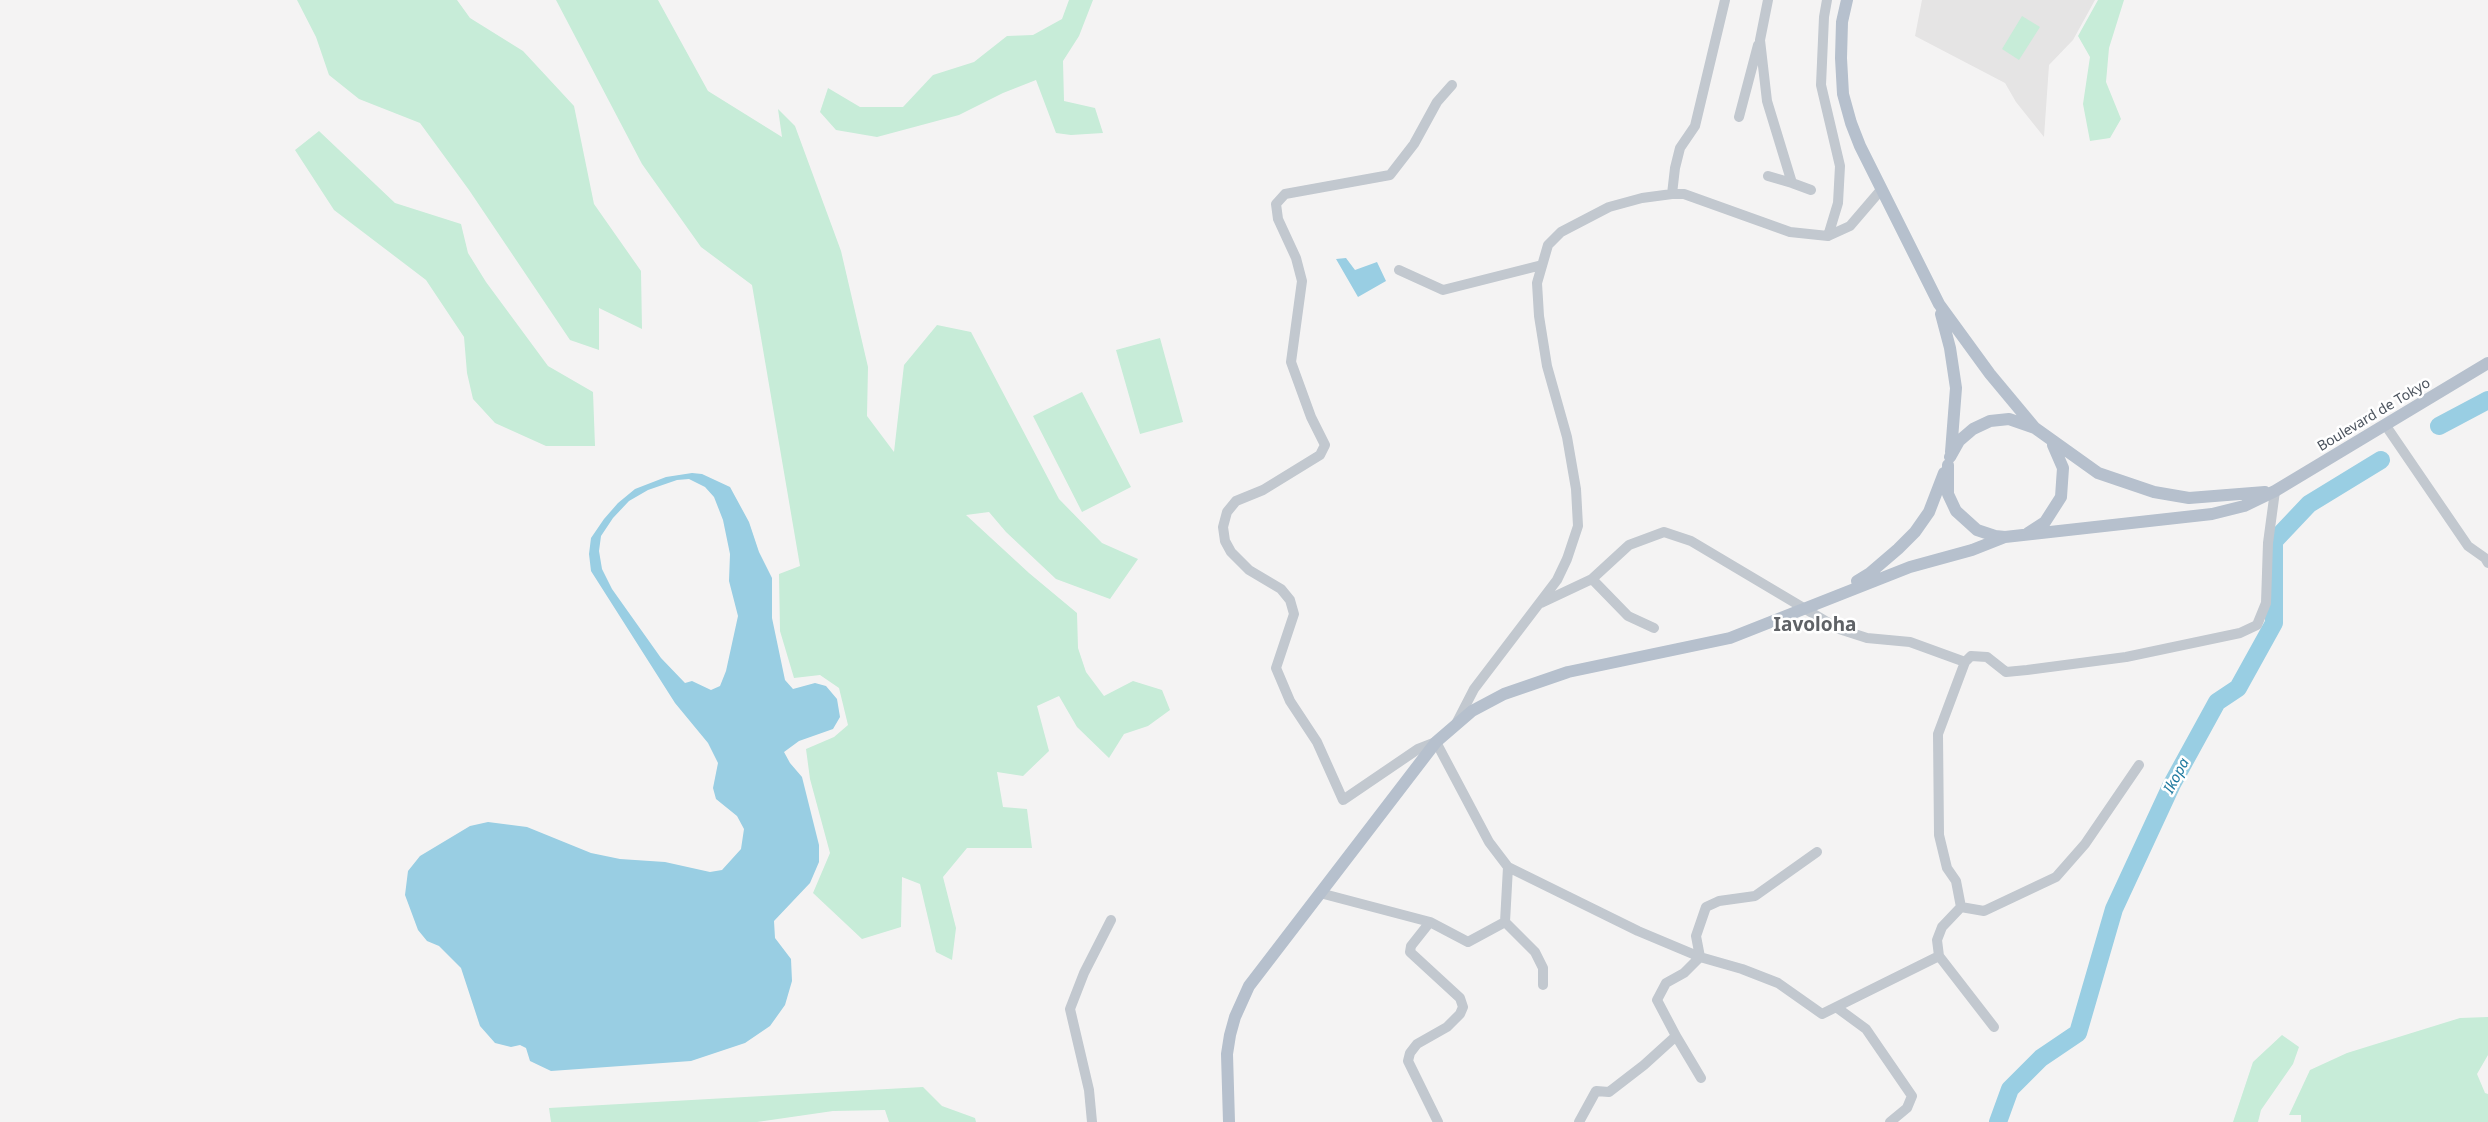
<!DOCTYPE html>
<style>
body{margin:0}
canvas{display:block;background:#f4f3f3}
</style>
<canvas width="2488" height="1122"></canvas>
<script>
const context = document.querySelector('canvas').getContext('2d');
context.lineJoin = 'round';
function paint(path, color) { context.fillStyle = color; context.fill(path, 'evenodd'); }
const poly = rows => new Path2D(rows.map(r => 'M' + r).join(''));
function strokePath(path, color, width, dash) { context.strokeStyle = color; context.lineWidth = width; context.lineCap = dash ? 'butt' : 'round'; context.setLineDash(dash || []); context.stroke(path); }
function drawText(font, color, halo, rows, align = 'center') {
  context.font = font + ' "Noto Sans",sans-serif'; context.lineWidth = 5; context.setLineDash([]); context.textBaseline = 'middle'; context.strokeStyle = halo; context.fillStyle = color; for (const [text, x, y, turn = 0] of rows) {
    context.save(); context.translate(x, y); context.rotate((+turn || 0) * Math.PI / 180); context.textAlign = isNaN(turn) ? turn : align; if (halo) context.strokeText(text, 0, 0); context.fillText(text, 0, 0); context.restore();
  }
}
const education = poly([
 [1922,0,2095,0,2073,40,2049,65,2044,137,2016,102,2005,83,1915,36]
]);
const green = poly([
 [297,0,457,0,470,18,523,51,574,106,594,204,641,271,642,329,599,308,599,350,570,340,469,190,420,123,359,99,329,75,316,37],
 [556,0,658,0,708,91,782,137,778,109,795,126,841,251,868,367,867,416,894,452,904,365,937,325,971,332,1059,499,1102,543,1138,559,1110,599,1056,579,1006,532,989,512,966,515,1029,573,1077,613,1078,648,1086,672,1104,696,1133,681,1162,690,1170,710,1148,726,1124,734,1109,758,1077,727,1059,696,1037,706,1049,751,1023,776,997,772,1003,807,1027,809,1032,848,967,848,943,877,956,928,952,960,936,952,920,884,902,877,901,927,862,939,813,893,830,853,810,779,806,749,834,737,848,725,839,688,820,675,794,678,780,631,779,574,800,566,752,285,701,247,642,164],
 [1069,0,1093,0,1079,36,1063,61,1064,101,1095,108,1103,133,1071,135,1056,133,1036,80,1003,93,959,115,877,137,836,130,820,112,828,88,860,107,903,107,933,75,974,62,1007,36,1033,35,1062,19],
 [2098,0,2124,0,2109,48,2106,82,2121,119,2110,138,2090,141,2083,104,2090,57,2078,36],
 [2022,16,2040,27,2019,60,2002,49],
 [319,131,395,203,461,224,468,253,486,282,548,366,593,392,595,446,546,446,495,423,473,399,467,373,464,337,426,280,334,210,295,150],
 [1160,338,1183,422,1140,434,1116,350],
 [1082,392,1131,487,1082,512,1033,416],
 [2488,1017,2488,1055,2477,1074,2485,1093,2488,1094,2488,1122,2301,1122,2301,1115,2289,1115,2310,1070,2347,1053,2460,1018],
 [2282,1035,2299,1047,2293,1064,2261,1110,2258,1122,2233,1122,2253,1062],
 [923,1087,942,1106,975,1118,976,1122,889,1122,885,1110,833,1111,757,1122,551,1122,549,1108]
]);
const water = poly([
 [1346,258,1355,270,1377,262,1386,281,1358,297,1336,259],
 [692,473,702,474,730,487,749,522,759,552,772,578,772,618,785,680,793,689,815,683,826,686,837,699,840,717,833,729,799,741,784,752,790,763,802,777,819,845,819,862,810,883,774,921,775,938,791,959,792,981,785,1005,770,1026,745,1043,691,1061,551,1071,530,1061,526,1048,520,1045,511,1047,495,1043,480,1026,461,968,439,946,427,941,418,930,405,895,408,871,420,856,470,826,488,822,527,827,591,853,620,859,665,862,710,872,722,870,741,849,744,829,737,816,716,799,713,788,718,763,708,743,675,703,591,571,589,554,591,538,604,519,618,503,635,489,666,477],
 [689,479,705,487,714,497,723,520,730,554,729,581,738,616,726,671,720,686,711,690,692,681,685,683,661,658,612,589,602,569,599,551,601,536,613,518,629,501,648,490,677,480]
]);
const river = poly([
 [2439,426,2488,400],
 [1998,1122,2010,1089,2041,1058,2078,1033,2114,909,2172,784,2217,702,2238,688,2274,623,2274,541,2309,504,2381,460]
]);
const minor = poly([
 [1827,0,1824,17,1821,85,1840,166,1838,203,1828,236],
 [1452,85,1437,102,1414,144,1390,175,1285,194,1276,204,1278,219,1296,258,1302,281,1291,362,1311,417,1325,445,1320,455,1263,490,1236,501,1227,512,1223,527,1225,541,1231,552,1249,570,1281,589,1290,600,1294,614,1276,668,1290,701,1317,742,1343,800,1418,749,1436,742,1489,842,1508,867,1638,931,1700,957,1742,969,1778,983,1822,1014,1939,956],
 [1739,117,1758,45],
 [1768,176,1792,183,1767,101,1760,40,1768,0],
 [1792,183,1811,190],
 [1672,194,1675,168,1680,148,1695,126,1725,0],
 [1399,270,1443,290,1542,265],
 [2386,426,2468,546,2485,558,2488,563],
 [1592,579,1628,616,1654,628],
 [1541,603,1592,579,1629,545,1664,532,1691,541,1839,629,1867,638,1910,642,1965,662,1938,734,1939,835,1947,868,1956,881,1961,907,1942,927,1937,940,1939,956,1994,1027],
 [1965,662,1971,656,1987,657,2006,672,2027,670,2126,657,2240,633,2257,625,2266,603,2268,543,2275,491],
 [1457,722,1474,689,1557,580,1567,559,1578,526,1576,489,1567,437,1547,366,1539,316,1537,283,1548,245,1561,232,1609,207,1642,198,1672,194,1684,194,1790,232,1828,236,1850,226,1880,191],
 [1508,867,1505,922,1535,952,1543,968,1543,985],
 [1320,893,1430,922,1468,942,1505,922],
 [1961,907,1984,911,2056,877,2085,844,2139,765],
 [1430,922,1411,946,1410,952,1460,998,1463,1007,1460,1014,1447,1027,1417,1044,1410,1053,1408,1061,1438,1122],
 [1836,1007,1866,1029,1912,1096,1907,1108,1890,1122],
 [1676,1036,1701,1078],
 [1092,1122,1089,1090,1070,1009,1084,973,1111,920],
 [1579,1122,1596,1091,1609,1092,1644,1065,1676,1036,1657,1000,1666,983,1684,973,1700,957,1696,936,1706,907,1719,901,1755,896,1817,852]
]);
const major = poly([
 [1847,0,1842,22,1841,58,1843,94,1851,123,1860,146,1939,304,1990,374,2035,428],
 [1941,314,1950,348,1956,388,1951,452],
 [1950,457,1959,441,1973,429,1990,421,2009,419,2035,428,2098,473,2154,492,2189,498,2265,492],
 [1948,465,1948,494,1956,511,1977,530,1995,536,2005,537,2212,514,2244,506,2275,491,2488,363],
 [2028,533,2045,522,2061,497,2063,468,2053,445],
 [1857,581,1870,573,1898,549,1915,532,1929,512,1944,473],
 [1229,1122,1227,1054,1230,1035,1235,1017,1249,986,1436,742,1472,711,1504,694,1568,672,1730,638,1910,567,1972,550,2005,537]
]);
const streetNames = [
 ["Boulevard de Tokyo",2374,415,-31]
];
const waterNames = [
 ["Ikopa",2177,776,-62]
];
const districtNames = [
 ["Iavoloha",1815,626]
];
paint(education, '#e5e4e4');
paint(green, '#c7ecd8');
paint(water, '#99cee3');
strokePath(river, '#99cee3', 18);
strokePath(minor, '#c2c8cf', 10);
strokePath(major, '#b6c0cd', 12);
drawText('14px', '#4c545e', '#fff', streetNames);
drawText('italic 15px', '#1e799f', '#fff', waterNames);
drawText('bold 19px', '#5f6266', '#fff', districtNames);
</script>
